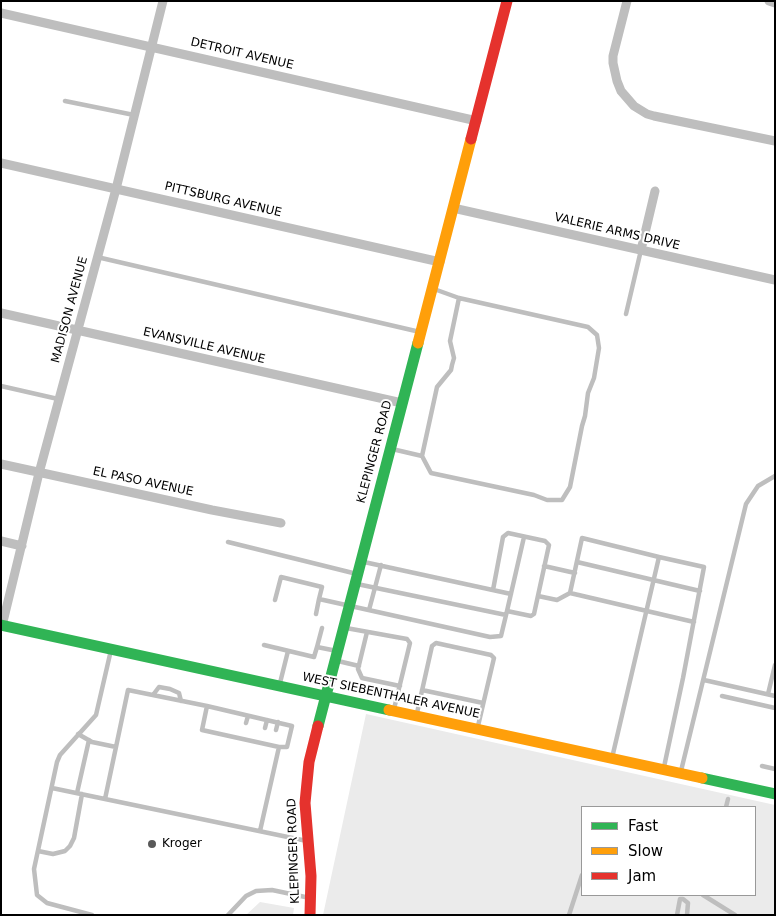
<!DOCTYPE html>
<html>
<head>
<meta charset="utf-8">
<style>
	body { margin:0 }
	#map { position:relative; width:776px; height:916px; overflow:hidden; background:#fff; font-family:"DejaVu Sans",sans-serif }
	canvas { display:block }
	.frame { position:absolute; inset:0; border:2px solid #000; pointer-events:none }
	.legend { position:absolute; left:581px; top:806px; width:175px; height:90px; box-sizing:border-box; background:#fff; border:1px solid #999; margin:0; padding:6px 9px; list-style:none; font-size:15px; color:#000 }
	.legend li { display:flex; align-items:center; gap:10px; height:25px }
	.legend b { width:25px; border:1px solid #999 }
</style>
</head>
<body>
<div id="map">
<canvas width="776" height="916"></canvas>
<div class="frame"></div>
<ul class="legend">
<li><b style="height:6px;background:#30b455"></b>Fast</li>
<li><b style="height:6px;background:#ff9f0a"></b>Slow</li>
<li><b style="height:6px;background:#e5322d"></b>Jam</li>
</ul>
</div>
<script>
const g = document.querySelector('canvas').getContext('2d');
g.lineJoin = 'round';
function fillPath(path, color) { g.fillStyle = color; g.fill(path, 'evenodd'); }
const toPath = rows => new Path2D(rows.map(r => 'M' + r).join(''));
function trace(path, color, width, dash) { g.strokeStyle = color; g.lineWidth = width; g.lineCap = dash ? 'butt' : 'round'; g.setLineDash(dash || []); g.stroke(path); }
function write(font, color, halo, rows, align = 'center') {
  g.font = font + ' "DejaVu Sans",sans-serif'; g.lineWidth = 4; g.setLineDash([]); g.textBaseline = 'middle'; g.strokeStyle = halo; g.fillStyle = color; for (const [text, x, y, turn = 0] of rows) {
    g.save(); g.translate(x, y); g.rotate((+turn || 0) * Math.PI / 180); g.textAlign = isNaN(turn) ? turn : align; if (halo) g.strokeText(text, 0, 0); g.fillText(text, 0, 0); g.restore();
  }
}
fillPath(toPath([
	[366,714,775,805,775,915,323,915],
	[582,807,755,807,755,895,582,895],
	[260,902,294,908,293,915,246,915]
]), '#ebebeb');
trace(toPath([
	[65,101,134,115],
	[97,257,420,332],
	[626,314,641,250],
	[1,386,58,399],
	[392,449,422,456,437,387,451,370,452,365,454,358,450,341,459,298],
	[422,456,431,473,534,495,547,500,562,500,570,487,582,426,585,416,588,393,594,378,599,348,597,335,588,327,459,298,434,289],
	[228,542,357,574],
	[364,562,511,594],
	[577,562,700,591],
	[544,566,575,573],
	[357,584,506,615],
	[570,593,582,538,659,557],
	[538,596,557,600,570,593,694,622],
	[275,600,281,577,322,587,319,599,490,637,501,636,507,611,531,616,534,614,549,545,545,541,508,533,503,537,493,590],
	[369,610,381,565],
	[507,611,524,537],
	[316,614,319,599],
	[322,628,317,647,337,651],
	[346,628,407,639,410,643,394,709],
	[367,632,358,669,362,678,400,686],
	[264,645,314,657,317,647],
	[338,661,359,666],
	[704,680,775,696],
	[280,683,288,651],
	[422,690,483,703],
	[768,694,775,665],
	[153,695,159,687,170,689,179,693,181,701],
	[722,696,775,708],
	[207,706,292,726,287,747,279,747],
	[417,713,432,646,436,643,491,655,494,658,478,726],
	[246,723,248,716],
	[265,728,267,720],
	[276,730,278,722],
	[78,734,92,742,116,747,105,799],
	[116,747,128,690,207,706,202,730,279,747,260,831],
	[612,758,659,557,704,567,683,678,664,767],
	[762,766,775,769],
	[681,771,746,504,758,486,775,476],
	[52,788,307,841],
	[77,793,89,740],
	[726,807,728,799],
	[38,851,53,854,65,851,70,846,74,838,82,794],
	[703,895,735,915],
	[92,915,47,903,37,895,34,869,57,762,60,755,96,715,111,650],
	[228,915,246,896,256,891,272,890,310,898],
	[569,915,582,875],
	[677,915,680,899,683,899,688,903,687,915]
]), '#bebebe', 4.5);
trace(toPath([
	[627,1,613,56,613,63,617,81,621,91,634,106,647,114,654,116,775,141],
	[769,1,775,3],
	[1,13,477,121],
	[1,163,440,262],
	[453,208,775,280],
	[641,250,655,191],
	[1,313,402,403],
	[1,464,212,510,281,523],
	[1,541,22,546],
	[2,626,39,473,116,189,163,1]
]), '#bebebe', 9);
trace(toPath([
	[1,625,389,710],
	[318,726,418,343],
	[702,778,775,794]
]), '#30b455', 11);
trace(toPath([
	[418,343,471,139],
	[389,710,702,778]
]), '#ff9f0a', 11);
trace(toPath([
	[471,139,507,1],
	[310,915,311,876,305,803,309,762,318,726]
]), '#e5322d', 11);
for (const [x, y, r, color] of [
	[152,844,5,"#595959"]
]) { const dot = new Path2D(); dot.arc(x, y, r, 0, 2 * Math.PI); g.fillStyle = color; g.fill(dot); trace(dot, '#fff', 2); }
write('12px', '#000', '#fff', [
	["DETROIT AVENUE",242,54,13],
	["PITTSBURG AVENUE",223,200,13],
	["VALERIE ARMS DRIVE",617,232,13],
	["MADISON AVENUE",70,310,-75],
	["EVANSVILLE AVENUE",204,346,13],
	["KLEPINGER ROAD",375,452,-75],
	["EL PASO AVENUE",143,482,12],
	["WEST SIEBENTHALER AVENUE",391,696,12],
	["KLEPINGER ROAD",294,851,-92]
]);
write('12px', '#000', '#fff', [
	["Kroger",162,844]
], 'left');
</script>
</body>
</html>
